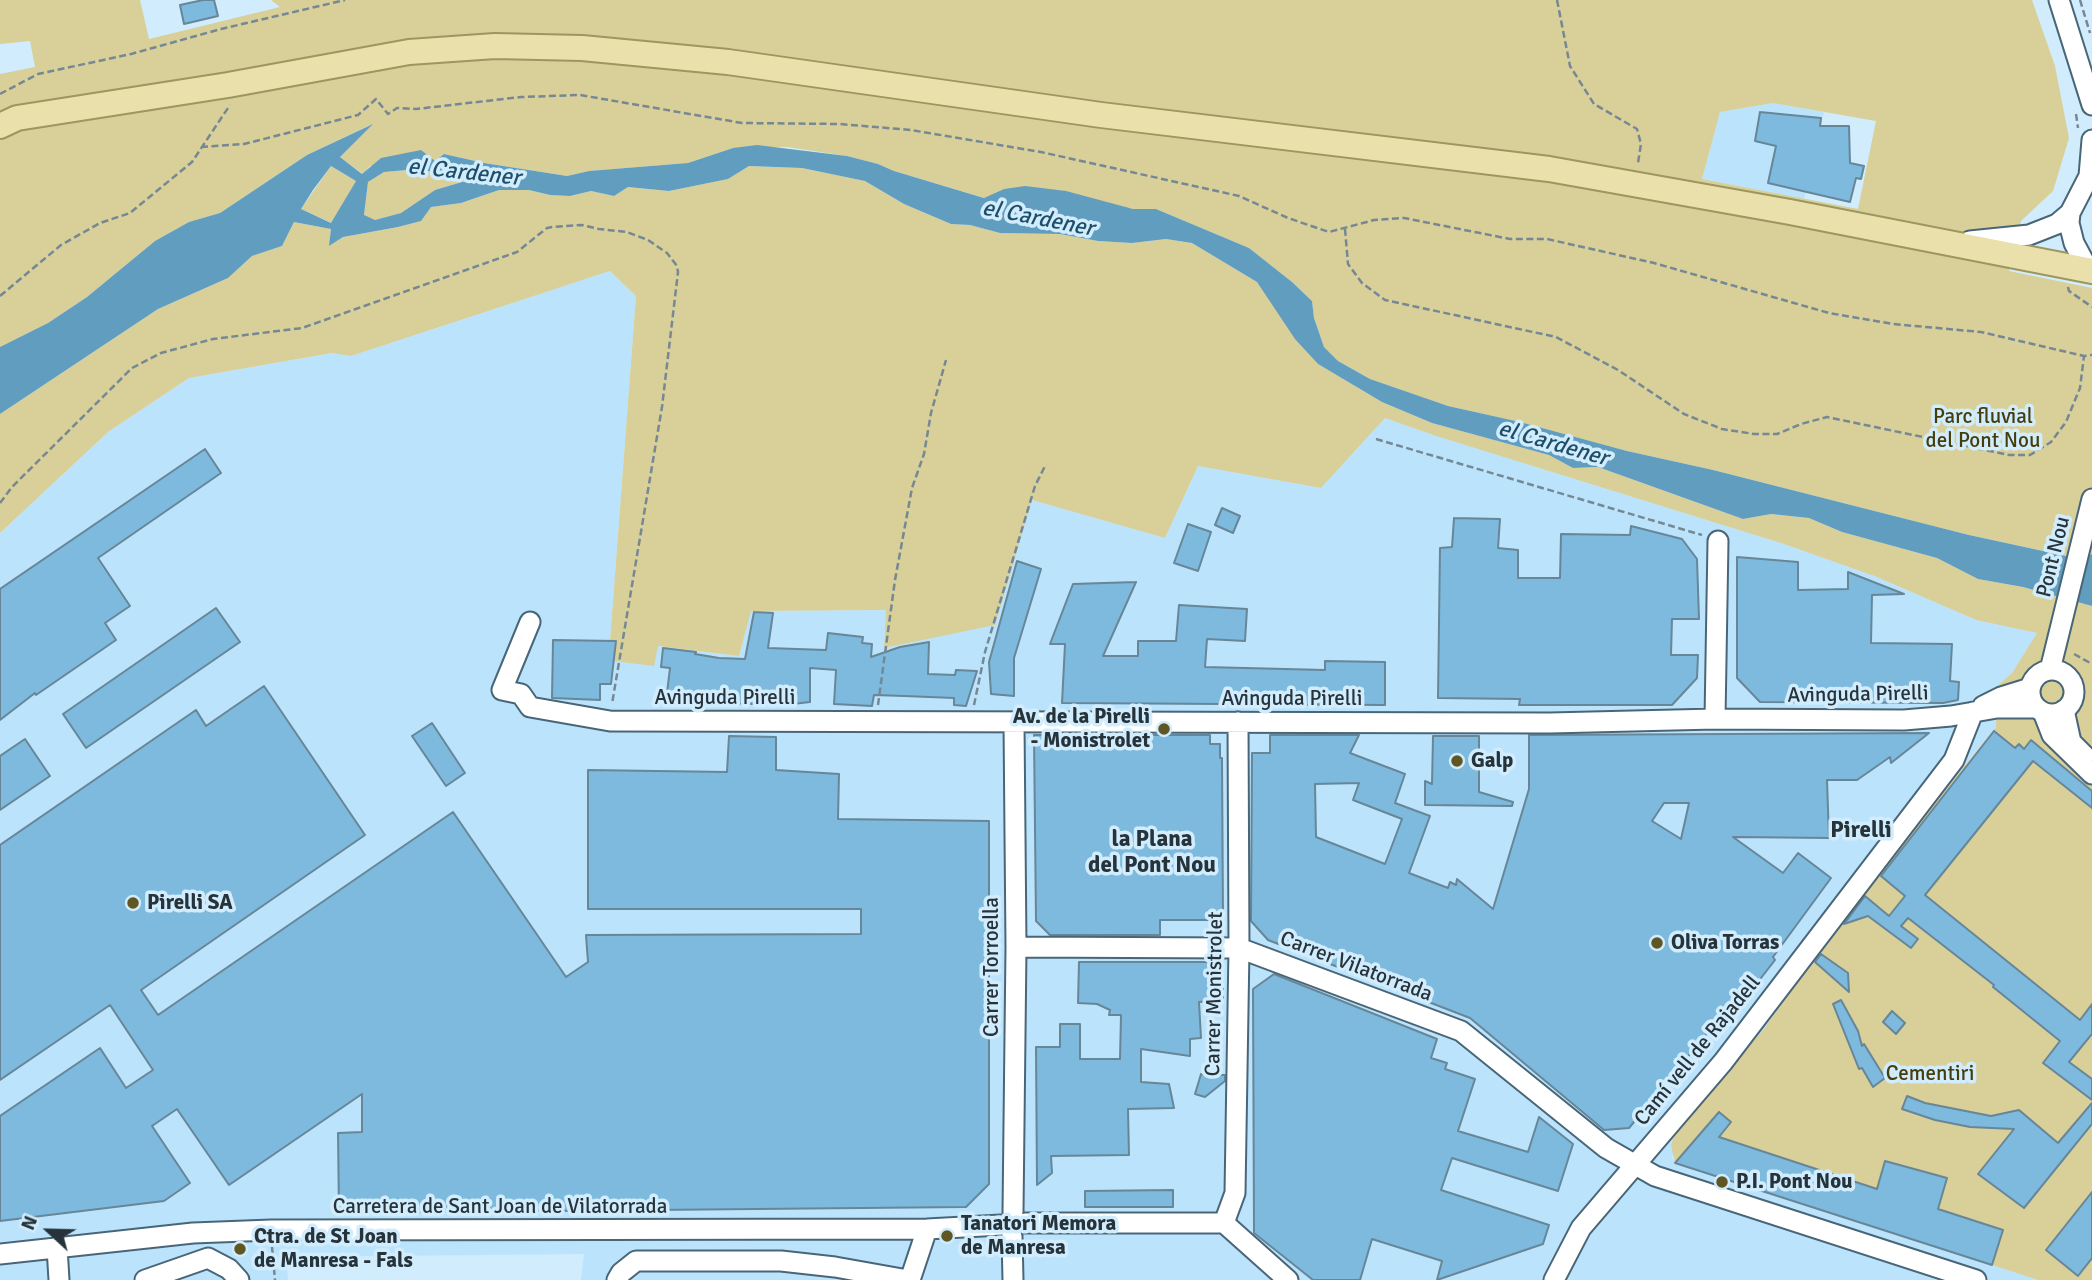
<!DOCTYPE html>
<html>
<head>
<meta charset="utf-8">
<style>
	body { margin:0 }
	#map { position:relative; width:2092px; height:1280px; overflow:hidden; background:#d1ecfc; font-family:Signika,sans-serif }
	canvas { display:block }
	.north { position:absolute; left:14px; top:1196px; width:70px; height:70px; -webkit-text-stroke:5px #d1ecfc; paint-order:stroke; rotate:292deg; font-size:19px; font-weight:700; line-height:28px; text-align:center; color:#26333b }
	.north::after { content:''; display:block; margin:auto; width:24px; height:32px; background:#26333b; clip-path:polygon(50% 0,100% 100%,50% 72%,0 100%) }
</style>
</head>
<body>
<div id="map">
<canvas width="2092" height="1280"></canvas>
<div class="north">N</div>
</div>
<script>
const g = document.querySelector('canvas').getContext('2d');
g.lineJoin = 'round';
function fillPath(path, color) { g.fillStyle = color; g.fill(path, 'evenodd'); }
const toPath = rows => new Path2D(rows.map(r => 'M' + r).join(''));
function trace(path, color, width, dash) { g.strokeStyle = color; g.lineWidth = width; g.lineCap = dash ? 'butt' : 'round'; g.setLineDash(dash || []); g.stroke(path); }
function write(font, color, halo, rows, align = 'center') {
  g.font = font + ' Signika,sans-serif'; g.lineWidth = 7; g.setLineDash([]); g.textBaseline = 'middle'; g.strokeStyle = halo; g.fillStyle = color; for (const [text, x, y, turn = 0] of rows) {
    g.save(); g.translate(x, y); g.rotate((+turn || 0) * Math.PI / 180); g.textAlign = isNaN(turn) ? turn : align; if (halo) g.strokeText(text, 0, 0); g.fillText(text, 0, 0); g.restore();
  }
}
fillPath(toPath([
	[1773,103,1824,112,1804,199,1702,179,1720,112],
	[610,271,636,296,610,641,616,641,614,661,658,646,739,656,750,611,886,610,884,647,1032,500,1165,538,1198,466,1321,488,1385,418,1436,436,1784,544,1877,577,1976,620,2037,633,2012,673,1997,686,1996,727,1856,901,1672,1157,1675,1163,2038,1280,581,1280,584,1254,286,1257,288,1280,0,1280,0,533,108,432,189,378,333,353,351,356]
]), '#bbe4fc');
fillPath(toPath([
	[0,0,140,0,149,39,280,7,271,0,2032,0,2055,66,2069,138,2053,191,2021,221,2009,271,2092,288,2092,554,2081,559,1969,535,1713,470,1627,451,1520,422,1448,406,1370,379,1338,361,1324,347,1314,318,1312,301,1292,282,1249,248,1156,209,1133,209,1004,189,985,198,894,171,878,164,847,156,787,147,733,148,688,163,589,171,567,176,484,163,444,154,435,161,370,166,363,174,340,157,370,125,307,155,220,213,189,222,155,241,87,297,48,323,0,347,0,74,35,67,30,41,0,44],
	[1773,103,1876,121,1858,209,1702,179,1720,112],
	[331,166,356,181,332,223,301,209],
	[749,166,802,168,865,181,904,204,951,224,970,225,1000,233,1060,234,1098,241,1132,243,1166,239,1192,243,1257,282,1318,364,1382,402,1432,423,1549,455,1573,468,1598,467,1743,519,1771,514,1809,518,1842,532,1937,558,1978,579,2023,587,2092,606,2092,1280,2038,1280,2001,1268,1675,1163,1671,1145,1675,1133,1763,1030,1856,901,1996,727,1997,686,2012,673,2037,633,1976,620,1877,577,1784,544,1436,436,1385,418,1321,488,1198,466,1165,538,1032,500,995,625,884,648,886,610,751,611,739,656,658,646,654,666,614,661,616,642,610,641,636,296,610,271,351,356,332,353,189,378,108,432,0,533,0,414,158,309,228,278,252,256,282,246,294,222,331,229,330,245,343,237,398,227,420,221,431,207,461,203,499,190,529,190,550,195,570,196,591,191,614,196,628,187,669,191,728,179],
	[407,170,459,173,483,181,462,182,435,190,401,213,375,220,364,216,368,182,384,172]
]), '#d9cf98');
fillPath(toPath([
	[373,124,340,157,362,174,381,158,421,150,435,161,444,154,484,163,567,176,589,171,688,163,733,148,757,145,847,156,878,164,894,171,984,198,1004,189,1025,186,1066,191,1133,209,1156,209,1249,248,1292,282,1312,301,1314,318,1324,347,1338,361,1370,379,1448,406,1520,422,1627,451,1713,470,1969,535,2080,559,2092,554,2092,606,2023,587,1978,579,1937,558,1842,532,1809,518,1771,514,1743,519,1598,467,1573,468,1549,455,1432,423,1382,402,1318,364,1295,339,1257,282,1192,243,1166,239,1132,243,1098,241,1060,234,1000,233,970,225,951,224,904,204,865,181,802,168,749,166,728,179,669,191,628,187,614,196,591,191,570,196,550,195,529,190,499,190,461,203,431,207,421,221,398,227,343,237,329,246,331,229,294,222,282,246,252,256,228,278,158,309,0,414,0,347,48,323,87,297,155,241,189,222,220,213,307,155],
	[331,166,356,181,331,223,301,209,313,190],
	[407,170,459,173,481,181,462,182,435,190,401,213,375,220,364,215,368,182,384,172]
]), '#619dbf');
const building = toPath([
	[203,0,214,0,218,16,184,24,180,5,203,0],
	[1760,112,1821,118,1820,126,1849,126,1850,163,1864,166,1861,179,1856,178,1850,202,1768,183,1776,146,1755,141,1760,112],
	[205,449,221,473,98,558,130,606,105,623,116,640,36,695,35,693,0,720,0,589,205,449],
	[1222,508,1240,516,1233,533,1215,525,1222,508],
	[1454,518,1500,519,1498,548,1518,550,1518,578,1560,578,1561,534,1630,535,1631,526,1682,539,1697,559,1699,619,1672,619,1671,655,1698,655,1697,678,1672,705,1519,705,1520,699,1438,698,1440,548,1452,547,1454,518],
	[1188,524,1211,532,1198,571,1174,563,1188,524],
	[1737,557,1798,562,1798,590,1848,589,1848,572,1904,594,1872,595,1871,643,1952,644,1950,681,1959,682,1958,700,1943,703,1760,702,1737,678,1737,557],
	[1017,561,1041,569,1014,658,1014,696,991,694,989,662,1017,561],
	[1136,582,1103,656,1138,656,1138,641,1176,641,1179,605,1247,609,1245,641,1207,639,1205,667,1325,670,1325,661,1385,662,1385,705,1062,703,1065,644,1050,644,1073,584,1136,582],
	[216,608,240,642,86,748,63,714,216,608],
	[754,612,773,613,768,648,826,650,828,633,863,637,862,643,872,644,871,657,900,647,929,642,928,674,955,675,956,670,977,671,966,706,954,705,954,698,904,696,874,695,872,706,834,704,836,670,810,668,810,702,784,705,666,701,670,668,661,667,663,648,696,652,695,654,719,658,745,659,754,612],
	[553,640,616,641,611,684,600,684,600,700,552,698,553,640],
	[264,686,365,835,141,990,158,1015,453,812,566,977,588,962,586,935,861,934,861,909,588,909,588,770,727,772,729,736,776,737,776,770,839,774,838,819,989,821,989,1184,966,1207,339,1213,338,1133,362,1132,362,1094,229,1185,177,1109,152,1126,190,1183,164,1201,0,1221,0,1116,100,1048,126,1088,153,1070,110,1005,0,1080,0,845,196,710,206,726,264,686],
	[432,723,465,773,446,786,412,736,432,723],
	[1994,731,2015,748,2019,744,2024,749,2031,740,2092,791,2092,808,2033,761,1925,895,2080,1020,2092,1004,2092,1034,2069,1062,2092,1079,2092,1100,2043,1063,2060,1041,1993,987,1994,985,1908,918,1901,926,1918,939,1911,948,1868,916,1844,924,1865,896,1889,916,1905,896,1881,876,1994,731],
	[1929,733,1891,763,1890,757,1857,780,1827,780,1829,838,1733,837,1783,873,1798,853,1831,878,1773,957,1775,960,1754,987,1749,983,1629,1128,1604,1130,1470,1018,1268,940,1251,921,1252,753,1270,753,1270,735,1359,735,1350,753,1405,774,1395,803,1430,816,1409,873,1448,888,1450,882,1456,885,1457,879,1493,909,1529,789,1529,735,1929,733],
	[1359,783,1353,800,1402,819,1385,864,1316,837,1315,784,1359,783],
	[1664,803,1689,803,1681,839,1652,821,1664,803],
	[1034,735,1210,735,1210,744,1220,744,1220,758,1222,758,1223,920,1160,920,1160,935,1050,935,1036,921,1034,735],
	[1433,736,1479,736,1479,792,1513,802,1512,806,1425,805,1425,781,1432,784,1433,736],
	[25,739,50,776,0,810,0,756,25,739],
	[1821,954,1848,973,1849,992,1815,962,1821,954],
	[1079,962,1208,962,1223,973,1223,1000,1199,1002,1201,1038,1190,1039,1190,1056,1141,1049,1141,1082,1169,1084,1174,1108,1128,1109,1129,1155,1051,1156,1052,1173,1037,1185,1036,1047,1060,1047,1060,1024,1080,1024,1080,1059,1120,1059,1121,1015,1109,1015,1110,1010,1097,1004,1078,1003,1079,962],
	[1274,974,1437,1039,1431,1058,1447,1063,1445,1069,1475,1079,1458,1131,1528,1152,1539,1117,1573,1144,1558,1191,1452,1158,1441,1190,1549,1225,1543,1244,1437,1280,1442,1261,1372,1239,1360,1280,1313,1280,1254,1233,1253,989,1274,974],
	[1841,1000,1858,1031,1862,1046,1864,1044,1885,1078,1873,1087,1862,1068,1859,1069,1833,1004,1841,1000],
	[1892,1011,1905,1023,1896,1034,1883,1022,1892,1011],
	[1201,1074,1225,1075,1225,1081,1205,1097,1195,1094,1201,1074],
	[1907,1096,1925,1103,1991,1116,2019,1110,2058,1143,2092,1103,2092,1124,2024,1208,1978,1174,2014,1129,1970,1127,1935,1120,1902,1109,1907,1096],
	[1719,1112,1731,1122,1719,1137,1877,1189,1885,1161,1947,1178,1938,1209,2003,1230,1992,1265,1675,1163,1719,1112],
	[1173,1190,1173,1207,1085,1207,1085,1191,1173,1190],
	[2092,1192,2092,1258,2078,1276,2046,1250,2092,1192]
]);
fillPath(building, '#7dbadd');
trace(building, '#678698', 2);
const minor = toPath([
	[2059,0,2092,105],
	[2070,213,2069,223,2074,243,2089,271,2092,268],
	[1970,241,2029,235,2057,224,2070,213,2089,176,2092,140],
	[530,622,502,690,521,694,530,707,610,721,1550,723,1715,719,1904,720,1951,716,1997,708,2037,708],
	'2030 692a22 22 0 1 1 44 0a22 22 0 1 1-44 0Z',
	[2050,670,2092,499],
	[1983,706,2001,697,2030,688],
	[2064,710,2071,742,2084,755],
	[2043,712,2052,735,2092,774],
	[1715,719,1718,541],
	[1016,947,1239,948,1461,1031,1606,1148,1655,1176,1976,1280],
	[1013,1212,1016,947,1014,722],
	[1025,1223,1224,1223,1288,1280],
	[1224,1223,1235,1193,1239,948,1238,722],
	[1012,1236,1013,1280],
	[57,1247,59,1280],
	[0,1254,193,1233,271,1230,927,1229,1001,1225],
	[145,1280,208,1258,229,1269,239,1280],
	[617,1280,621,1273,636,1261,781,1261,835,1267,908,1280],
	[910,1280,927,1229],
	[1554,1280,1581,1228,1723,1062,1954,760,1973,712]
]);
const major = toPath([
	[0,126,17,118,228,85,409,52,495,46,582,48,728,62,1101,115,1549,169,1790,212,2092,271]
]);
trace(minor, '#496678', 23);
trace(major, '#9c965f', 28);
trace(toPath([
	[1557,0,1570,66,1594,104,1637,129,1641,144,1638,163],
	[2080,0,2090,33],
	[0,94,38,74,131,54,221,29,345,0],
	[2076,114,2078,128],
	[201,147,244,144,358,115,376,99,388,114,397,108,416,109,521,97,580,95,742,123,840,124,911,130,1041,152,1239,196,1288,218,1329,232,1374,220,1404,218,1510,239,1547,239,1654,263,1829,313,1893,324,1981,332,2084,356,2092,355],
	[1345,229,1348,264,1362,283,1385,300,1556,337,1618,370,1684,414,1722,429,1754,434,1777,434,1801,424,1827,417,2009,455,2030,455,2051,442,2066,422,2080,388,2084,356],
	[2068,287,2069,291,2092,307],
	[0,296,61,245,100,223,130,213,192,162,230,105],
	[1376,439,1702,535],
	[0,503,12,487,132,368,161,353,213,339,302,328,517,252,547,228,552,227,582,225,599,229,627,232,648,240,667,253,677,266,678,272,662,407,612,704],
	[2074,654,2092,664],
	[878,705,895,580,912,488,924,454,931,413,946,360],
	[974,705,985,652,1035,486,1046,464],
	[272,1247,275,1280]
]), '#758894', 2.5, [7, 3.5]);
trace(minor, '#fff', 19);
trace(major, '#eae0ab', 24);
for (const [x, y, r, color] of [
	[1164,729,7,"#605623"],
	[1457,761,7,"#605623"],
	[133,903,7,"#605623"],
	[1657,943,7,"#605623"],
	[1722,1182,7,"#605623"],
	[947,1236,7,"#605623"],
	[240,1249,7,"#605623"]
]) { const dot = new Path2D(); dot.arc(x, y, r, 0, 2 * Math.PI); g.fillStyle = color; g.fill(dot); trace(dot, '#d1ecfc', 2.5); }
write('21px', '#463d0c', '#d1ecfc', [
	["Parc fluvial",1983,417],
	["del Pont Nou",1983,441],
	["Cementiri",1930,1074]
]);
write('21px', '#26333b', '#d1ecfc', [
	["Pont Nou",2054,557,-76],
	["Avinguda Pirelli",1858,695,-1],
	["Avinguda Pirelli",725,698],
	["Avinguda Pirelli",1292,699],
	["Carrer Torroella",992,967,-90],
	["Carrer Vilatorrada",1356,967,21],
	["Carrer Monistrolet",1215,994,-89],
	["Camí vell de Rajadell",1698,1051,-51],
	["Carretera de Sant Joan de Vilatorrada",500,1207]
]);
write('bold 21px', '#26333b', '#d1ecfc', [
	["Av. de la Pirelli",1150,717,"right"],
	["- Monistrolet",1150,741,"right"],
	["Galp",1471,761],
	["Pirelli SA",147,903],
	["Oliva Torras",1671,943],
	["P.I. Pont Nou",1736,1182],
	["Tanatori Memora",961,1224],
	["de Manresa",961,1248],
	["Ctra. de St Joan",254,1237],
	["de Manresa - Fals",254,1261]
], 'left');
write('italic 23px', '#1f4f68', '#d1ecfc', [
	["el Cardener",464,173,6],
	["el Cardener",1038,219,11],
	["el Cardener",1553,444,16]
]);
write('bold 23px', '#26333b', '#d1ecfc', [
	["Pirelli",1861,831],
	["la Plana",1152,840],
	["del Pont Nou",1152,866]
]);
</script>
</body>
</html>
